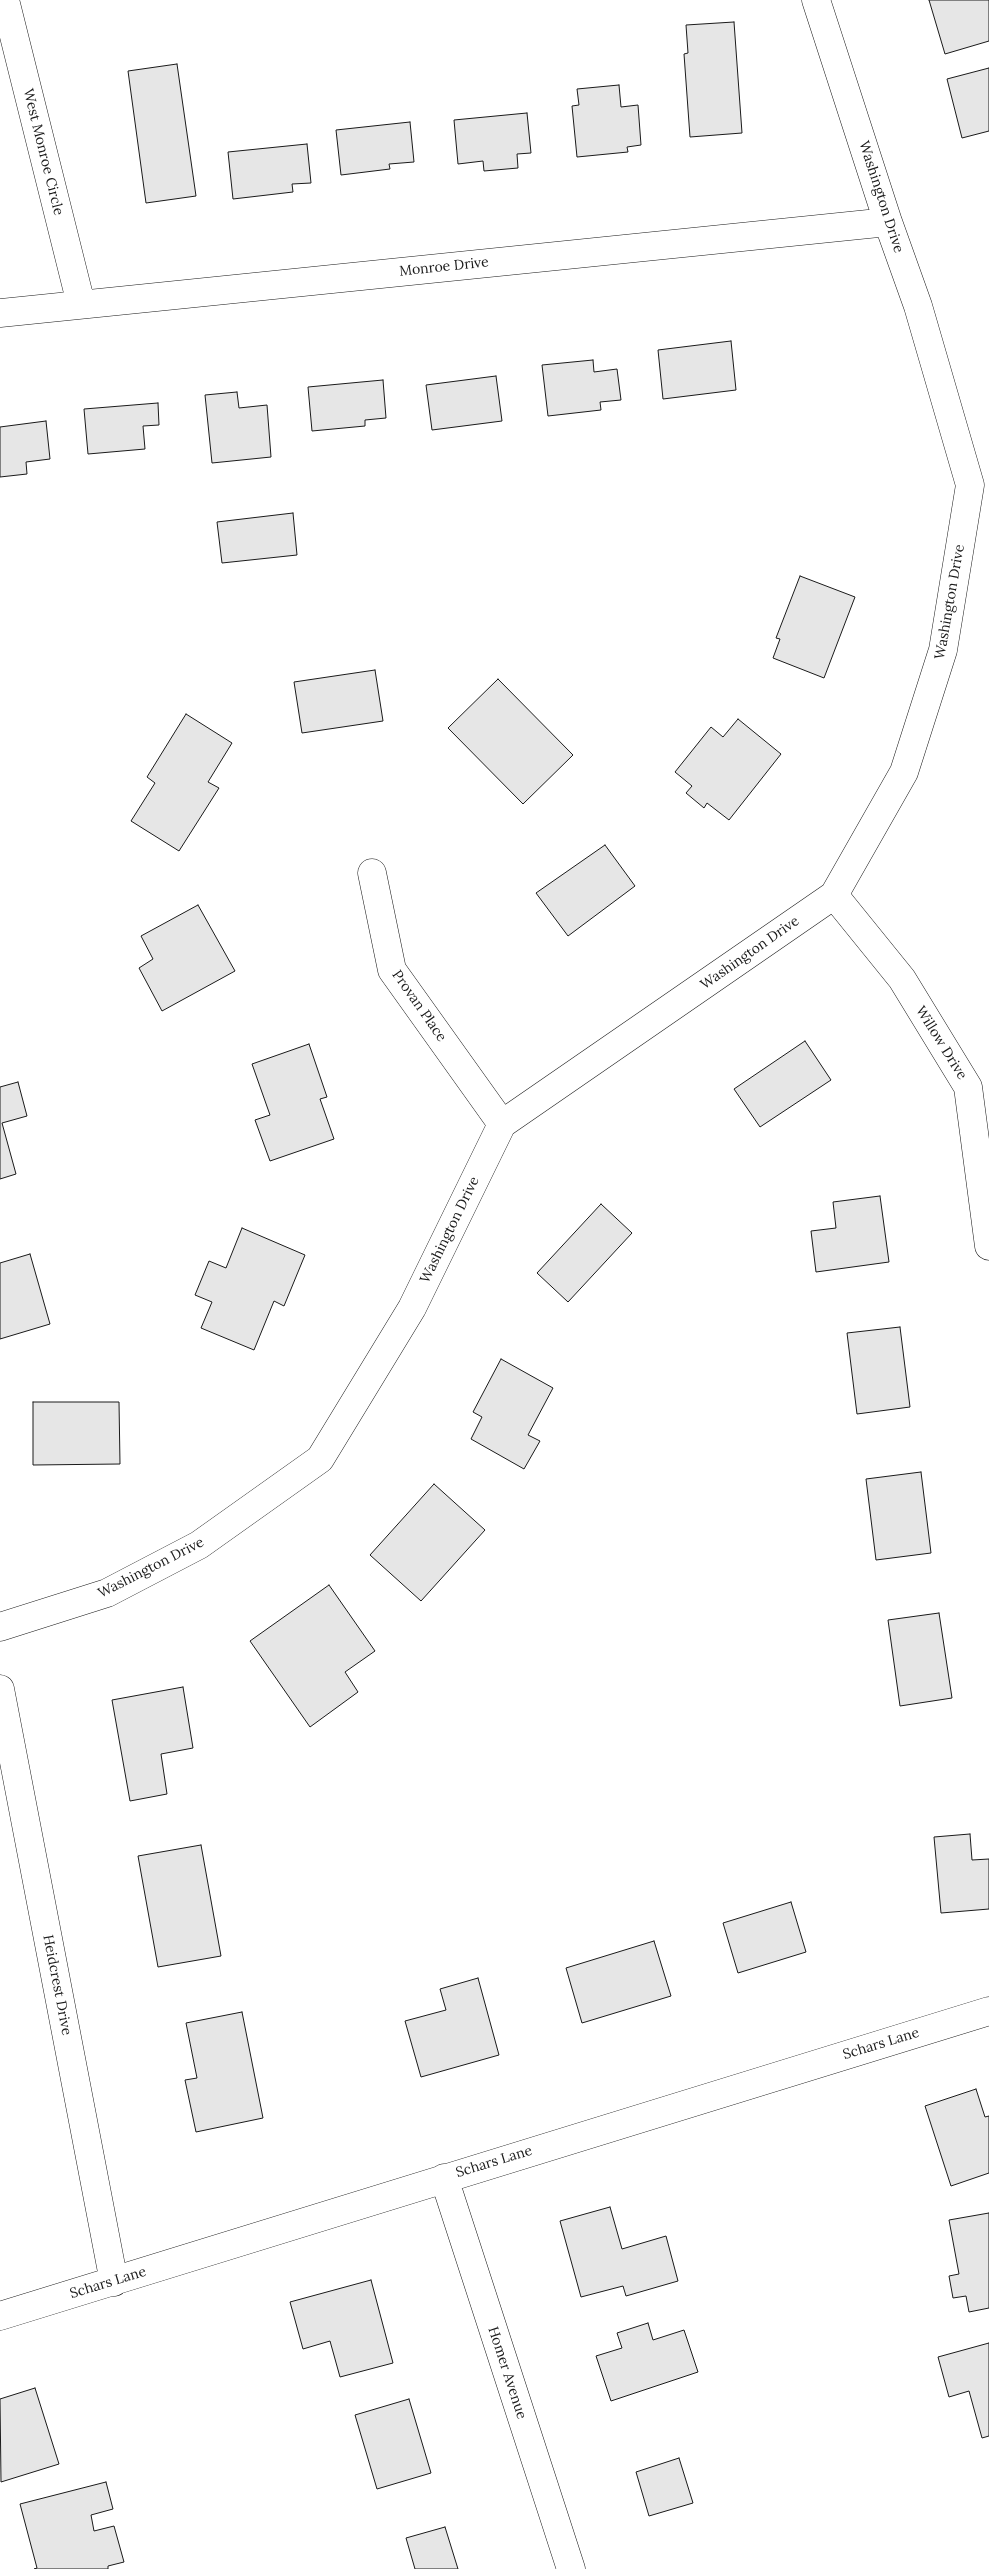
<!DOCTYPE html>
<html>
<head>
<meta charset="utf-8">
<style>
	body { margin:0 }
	canvas { display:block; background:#fff }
</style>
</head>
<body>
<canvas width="989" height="2569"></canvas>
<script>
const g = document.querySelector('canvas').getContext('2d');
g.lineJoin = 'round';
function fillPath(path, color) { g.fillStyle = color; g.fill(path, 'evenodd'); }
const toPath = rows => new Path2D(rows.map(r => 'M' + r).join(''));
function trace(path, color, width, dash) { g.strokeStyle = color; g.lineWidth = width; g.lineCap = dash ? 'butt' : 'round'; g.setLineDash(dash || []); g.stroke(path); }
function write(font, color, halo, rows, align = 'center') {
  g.font = font + ' Lora,serif'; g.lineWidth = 4; g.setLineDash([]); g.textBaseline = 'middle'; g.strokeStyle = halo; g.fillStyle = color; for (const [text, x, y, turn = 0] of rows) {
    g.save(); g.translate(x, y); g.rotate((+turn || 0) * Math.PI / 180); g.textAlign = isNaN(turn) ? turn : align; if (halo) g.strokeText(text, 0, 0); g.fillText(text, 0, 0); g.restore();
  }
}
const building = toPath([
	[929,0,989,0,989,41,945,54,929,0],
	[734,22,742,133,690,137,684,54,688,53,686,25,734,22],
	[177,64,196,196,146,203,128,71,177,64],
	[989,68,989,131,962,138,947,79,989,68],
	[619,85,621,107,638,105,641,145,627,147,628,152,577,157,572,106,579,105,577,89,619,85],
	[527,113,531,153,517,154,518,168,484,171,483,161,458,164,454,120,527,113],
	[410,122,414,162,389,164,390,169,341,175,336,130,410,122],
	[307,144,311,183,292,184,293,192,233,199,228,152,307,144],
	[731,341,736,390,663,399,658,350,731,341],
	[593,360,594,372,617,369,621,400,600,402,601,410,548,416,542,365,593,360],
	[496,376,502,421,432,430,426,385,496,376],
	[383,380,386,418,365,420,365,426,312,431,308,387,383,380],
	[237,392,239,408,267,405,271,457,212,463,205,395,237,392],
	[158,403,159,425,143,426,145,449,88,454,84,409,158,403],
	[46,421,50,459,26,462,27,474,0,477,0,427,46,421],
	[293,513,297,555,222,563,217,522,293,513],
	[800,576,855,597,824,678,773,658,780,639,776,638,800,576],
	[375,670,383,721,302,733,294,682,375,670],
	[498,679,573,755,523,804,448,728,498,679],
	[186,714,232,743,208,782,219,788,179,851,131,821,155,783,147,777,186,714],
	[738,719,781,754,729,820,707,803,704,808,686,793,692,786,675,772,711,727,723,737,738,719],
	[605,845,635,886,568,936,536,893,605,845],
	[198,905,235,971,162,1011,139,968,153,959,141,936,198,905],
	[805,1041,831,1080,760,1127,734,1089,805,1041],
	[309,1044,327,1097,320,1099,334,1139,270,1161,255,1120,270,1115,252,1064,309,1044],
	[18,1082,27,1116,2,1123,16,1174,0,1179,0,1087,18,1082],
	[880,1196,889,1262,816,1272,811,1231,836,1228,833,1202,880,1196],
	[601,1204,632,1233,568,1302,537,1273,601,1204],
	[242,1228,305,1255,284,1306,274,1301,254,1350,201,1328,212,1302,195,1295,209,1261,226,1268,242,1228],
	[30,1254,50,1324,0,1339,0,1263,30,1254],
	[900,1327,910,1407,857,1414,847,1333,900,1327],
	[501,1359,553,1388,528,1435,540,1441,524,1469,471,1439,482,1417,473,1412,501,1359],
	[33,1402,119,1402,120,1464,33,1465,33,1402],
	[921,1472,931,1553,876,1560,866,1479,921,1472],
	[434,1484,485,1530,421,1601,370,1555,434,1484],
	[329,1585,375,1651,345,1672,358,1692,310,1727,250,1641,329,1585],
	[939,1613,952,1698,900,1706,888,1620,939,1613],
	[183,1687,193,1748,161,1754,167,1794,130,1801,112,1700,183,1687],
	[970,1834,972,1860,989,1859,989,1909,941,1913,934,1837,970,1834],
	[201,1845,221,1956,158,1967,138,1856,201,1845],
	[791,1902,806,1952,738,1973,723,1923,791,1902],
	[654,1941,671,1996,582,2023,566,1968,654,1941],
	[478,1978,499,2055,421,2077,405,2021,446,2010,440,1989,478,1978],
	[242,2012,263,2118,196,2132,185,2080,197,2078,186,2023,242,2012],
	[976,2089,985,2117,989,2116,989,2173,951,2186,925,2106,976,2089],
	[610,2207,622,2249,666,2236,678,2281,626,2296,623,2286,581,2297,560,2221,610,2207],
	[989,2213,989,2308,969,2312,966,2296,953,2298,949,2276,959,2274,949,2220,989,2213],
	[371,2280,393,2363,340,2377,330,2341,303,2349,290,2302,371,2280],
	[648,2323,653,2340,684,2330,698,2372,611,2401,596,2356,622,2348,617,2333,648,2323],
	[989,2343,989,2436,982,2438,969,2391,949,2397,938,2357,989,2343],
	[35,2388,59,2464,1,2482,0,2399,35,2388],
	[409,2399,431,2473,377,2489,355,2415,409,2399],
	[679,2458,693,2503,649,2516,636,2472,679,2458],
	[106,2482,113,2509,91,2515,94,2531,114,2526,124,2562,108,2566,108,2569,34,2569,37,2568,20,2504,106,2482],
	[445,2527,458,2569,415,2569,406,2538,445,2527]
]);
fillPath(building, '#e6e6e6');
trace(building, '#1a1a1a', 1);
const minor = toPath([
	[5,0,81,304],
	[0,313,888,222],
	[372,873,392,970,502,1124],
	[834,895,902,979,968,1087,989,1246],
	[0,1627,107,1593,199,1545,320,1459,412,1308,502,1124,834,895,904,772,943,650,970,485,918,306,888,222,816,0],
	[0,1689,114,2282],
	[444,2178,571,2569],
	[0,2316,989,2011]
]);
trace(minor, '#1a1a1a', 29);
trace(minor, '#fff', 28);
write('14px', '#1a1a1a', '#fff', [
	["West Monroe Circle",43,152,76],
	["Washington Drive",881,197,72],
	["Monroe Drive",444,267,-6],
	["Washington Drive",950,602,-80],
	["Washington Drive",750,953,-35],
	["Provan Place",419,1006,55],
	["Willow Drive",941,1043,58],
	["Washington Drive",450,1230,-64],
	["Washington Drive",151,1568,-27],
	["Heidcrest Drive",57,1985,79],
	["Schars Lane",881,2044,-17],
	["Schars Lane",494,2162,-17],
	["Schars Lane",108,2283,-17],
	["Homer Avenue",507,2373,72]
]);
</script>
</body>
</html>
